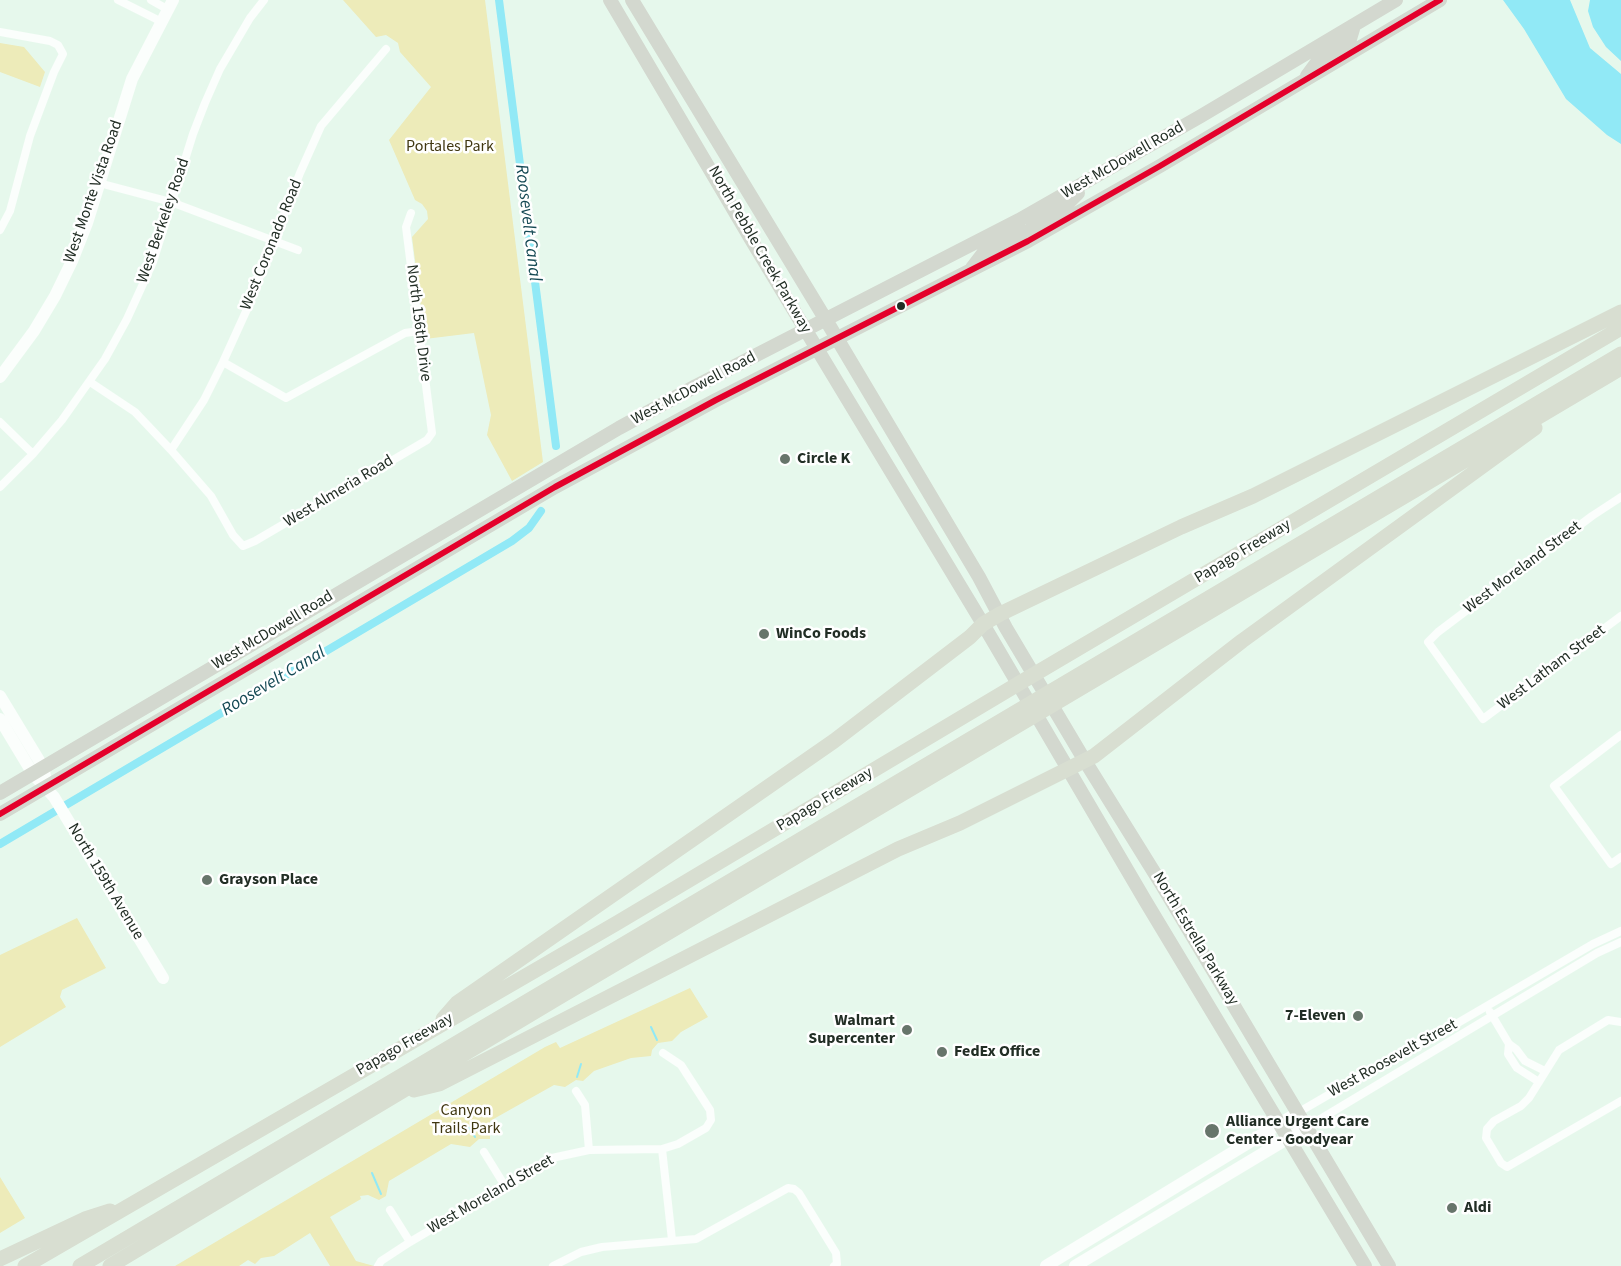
<!DOCTYPE html>
<html>
<head>
<meta charset="utf-8">
<style>
	body { margin:0 }
	canvas { display:block; background:#e6f8ec }
</style>
</head>
<body>
<canvas width="1621" height="1266"></canvas>
<script>
const g = document.querySelector('canvas').getContext('2d');
g.lineJoin = 'round';
function fillPath(path, color) { g.fillStyle = color; g.fill(path, 'evenodd'); }
const toPath = rows => new Path2D(rows.map(r => 'M' + r).join(''));
function trace(path, color, width, dash) { g.strokeStyle = color; g.lineWidth = width; g.lineCap = dash ? 'butt' : 'round'; g.setLineDash(dash || []); g.stroke(path); }
function write(font, color, halo, rows, align = 'center') {
  g.font = font + ' "Source Sans 3",sans-serif'; g.lineWidth = 5; g.setLineDash([]); g.textBaseline = 'middle'; g.strokeStyle = halo; g.fillStyle = color; for (const [text, x, y, turn = 0] of rows) {
    g.save(); g.translate(x, y); g.rotate((+turn || 0) * Math.PI / 180); g.textAlign = isNaN(turn) ? turn : align; if (halo) g.strokeText(text, 0, 0); g.fillText(text, 0, 0); g.restore();
  }
}
fillPath(toPath([
	[343,0,485,0,543,462,512,481,487,435,491,415,474,333,425,339,412,237,428,219,427,211,422,204,415,200,389,140,431,87,400,52,398,43,386,35,376,37],
	[0,43,24,47,45,72,40,87,0,72],
	[77,918,106,968,62,990,60,997,66,1007,0,1047,0,955],
	[690,988,708,1017,681,1032,672,1041,658,1043,652,1050,651,1056,631,1058,594,1071,583,1081,576,1080,565,1087,554,1085,490,1121,490,1139,479,1139,470,1147,451,1144,389,1181,386,1196,379,1200,368,1195,360,1196,361,1199,330,1217,356,1261,374,1266,330,1266,310,1233,274,1256,261,1258,255,1264,248,1260,239,1266,175,1266,545,1047,556,1042,560,1048],
	[0,1177,25,1218,0,1233]
]), '#edebb9');
fillPath(toPath([
	[1503,0,1570,0,1590,48,1621,74,1621,144,1607,135,1566,99,1524,29],
	[1590,0,1621,0,1621,61,1606,47,1593,27,1588,11]
]), '#91e9f6');
trace(toPath([
	[651,1027,657,1040],
	[577,1077,581,1064],
	[467,1125,475,1137],
	[372,1173,381,1194]
]), '#91e9f6', 2);
trace(toPath([
	[499,0,556,446],
	[0,844,512,541,529,528,541,511]
]), '#91e9f6', 8);
trace(toPath([
	[118,0,160,21],
	[151,0,167,9],
	[0,32,50,41,58,45,63,54,54,72,30,136,10,211,0,230],
	[99,183,171,202,298,250],
	[223,362,286,398,405,333,419,331],
	[90,382,135,412,171,450,211,496,233,535,243,546,255,541,427,440,432,433,406,227,411,213],
	[0,422,33,454],
	[171,450,204,400,223,362,248,307,300,173,321,126,386,49],
	[0,487,33,454,62,420,105,359,127,319,153,262,193,134,205,103,220,69,250,18,264,0],
	[1621,497,1592,516,1438,632,1428,642,1483,719,1621,616],
	[1621,735,1554,786,1611,864,1621,857],
	[1490,1012,1509,1044,1516,1049,1525,1061,1545,1071],
	[1621,1022,1608,1020,1559,1050,1529,1098,1521,1106,1494,1121,1487,1129,1486,1138,1501,1163,1507,1167,1621,1101],
	[1509,1044,1508,1054,1517,1068,1539,1082],
	[576,1091,585,1105,589,1150],
	[1299,1112,1390,1059,1432,1038,1593,944,1621,931],
	[1307,1127,1597,953,1621,942],
	[662,1149,672,1240],
	[484,1152,505,1186],
	[390,1210,410,1242],
	[378,1266,381,1261,410,1242,552,1158,589,1150,662,1149,678,1144,706,1128,711,1120,710,1110,681,1065,663,1053],
	[553,1266,581,1252,602,1247,696,1239,788,1188,794,1189,799,1193,836,1253,837,1264,834,1266]
]), '#fbfefc', 8);
trace(toPath([
	[0,377,34,331,55,296,72,261,87,223,132,79,173,0],
	[0,696,43,767,45,776],
	[0,719,33,774,54,797,163,978],
	[1046,1266,1299,1112],
	[1075,1266,1307,1127]
]), '#fbfefc', 12);
trace(toPath([
	[610,0,752,241,983,624,1146,902,1365,1266],
	[632,0,826,320,979,577,1006,628,1085,761,1162,885,1389,1266],
	[1307,76,1321,57,1350,39,1353,29],
	[1028,241,1027,236,1033,226,1062,209,1078,193],
	[972,268,985,251,1014,234,1018,229,1019,220],
	[0,793,619,428,696,386,1019,220,1201,116,1396,0],
	[0,814,555,487,716,400,1028,241,1160,166,1440,0]
]), '#d3d8cf', 14);
trace(toPath([
	[443,1019,457,1003,834,741,970,637,983,624,1000,614,1181,527,1253,496,1621,312],
	[414,1090,439,1084,898,849,960,823,1094,756,1242,641,1535,428],
	[0,1259,85,1219,110,1211],
	[25,1266,617,923,1023,681,1621,328],
	[80,1266,1621,354],
	[110,1266,556,999,1621,368]
]), '#d8ded1', 15);
trace(toPath([
	[0,814,555,487,716,400,1028,241,1160,166,1440,0]
]), '#e4002b', 6);
for (const [x, y, r, color] of [
	[901,306,5,"#222e25"],
	[785,459,6,"#67756b"],
	[764,634,6,"#67756b"],
	[207,880,6,"#67756b"],
	[1358,1016,6,"#67756b"],
	[907,1030,6,"#67756b"],
	[942,1052,6,"#67756b"],
	[1212,1131,8,"#67756b"],
	[1452,1208,6,"#67756b"]
]) { const dot = new Path2D(); dot.arc(x, y, r, 0, 2 * Math.PI); g.fillStyle = color; g.fill(dot); trace(dot, '#fff', 2); }
write('16px', '#403711', '#fff', [
	["Portales Park",450,147],
	["Canyon",466,1111],
	["Trails Park",466,1129]
]);
write('16px', '#222e25', '#fff', [
	["West McDowell Road",1123,161,-30],
	["West Monte Vista Road",94,192,-71],
	["West Berkeley Road",164,221,-71],
	["West Coronado Road",272,245,-68],
	["North Pebble Creek Parkway",759,250,60],
	["North 156th Drive",418,323,83],
	["West McDowell Road",694,389,-28],
	["West Almeria Road",339,492,-31],
	["Papago Freeway",1243,552,-31],
	["West Moreland Street",1523,568,-37],
	["West McDowell Road",273,631,-31],
	["West Latham Street",1552,668,-37],
	["Papago Freeway",825,800,-31],
	["North 159th Avenue",105,882,59],
	["North Estrella Parkway",1195,939,59],
	["Papago Freeway",405,1045,-30],
	["West Roosevelt Street",1393,1059,-29],
	["West Moreland Street",491,1195,-30]
]);
write('bold 16px', '#222e25', '#fff', [
	["Circle K",797,459],
	["WinCo Foods",776,634],
	["Grayson Place",219,880],
	["7-Eleven",1346,1016,"right"],
	["Walmart",895,1021,"right"],
	["Supercenter",895,1039,"right"],
	["FedEx Office",954,1052],
	["Alliance Urgent Care",1226,1122],
	["Center - Goodyear",1226,1140],
	["Aldi",1464,1208]
], 'left');
write('italic 18px', '#154954', '#fff', [
	["Roosevelt Canal",527,223,83],
	["Roosevelt Canal",274,682,-31]
]);
</script>
</body>
</html>
